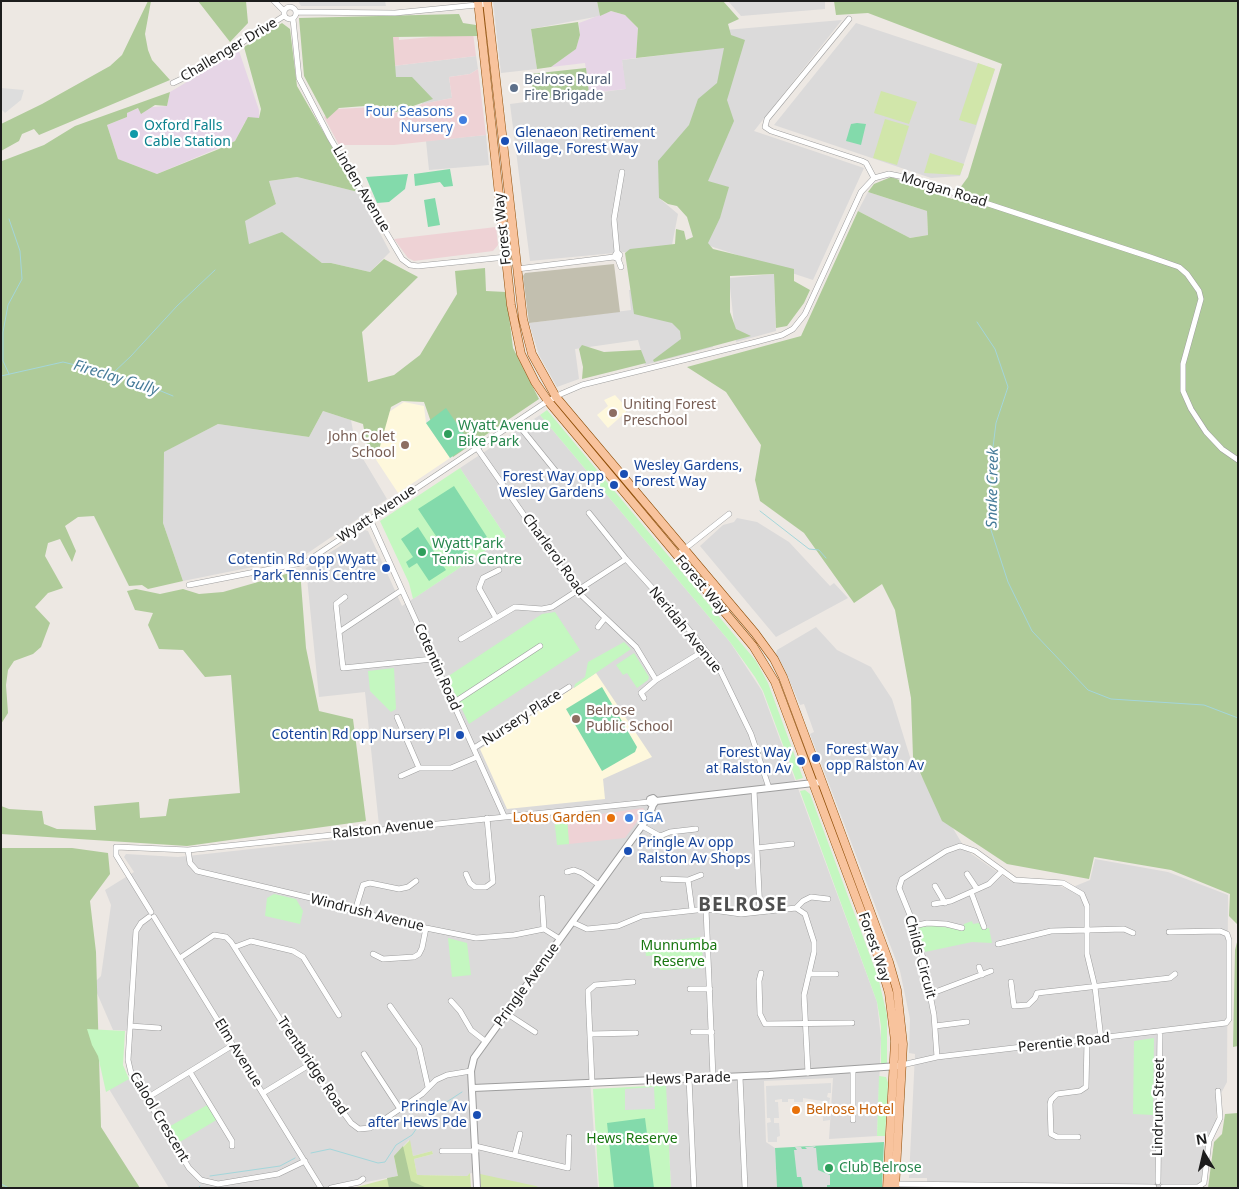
<!DOCTYPE html>
<html>
<head>
<meta charset="utf-8">
<style>
	body { margin:0 }
	#map { position:relative; width:1239px; height:1189px; overflow:hidden; background:#ede8e3; font-family:"Noto Sans",sans-serif }
	canvas { display:block }
	.frame { position:absolute; inset:0; border:2px solid #1d1d1d; pointer-events:none }
	.north { position:absolute; left:1179px; top:1129px; width:50px; height:50px; -webkit-text-stroke:4px #fff; paint-order:stroke; rotate:351deg; font-size:14px; font-weight:700; line-height:20px; text-align:center; color:#1d1d1d }
	.north::after { content:''; display:block; margin:auto; width:18px; height:22px; background:#1d1d1d; clip-path:polygon(50% 0,100% 100%,50% 72%,0 100%) }
</style>
</head>
<body>
<div id="map">
<canvas width="1239" height="1189"></canvas>
<div class="frame"></div>
<div class="north">N</div>
</div>
<script>
const g = document.querySelector('canvas').getContext('2d');
g.lineJoin = 'round';
function fillPath(path, color) { g.fillStyle = color; g.fill(path, 'evenodd'); }
const toPath = rows => new Path2D(rows.map(r => 'M' + r).join(''));
function trace(path, color, width, dash) { g.strokeStyle = color; g.lineWidth = width; g.lineCap = dash ? 'butt' : 'round'; g.setLineDash(dash || []); g.stroke(path); }
function write(font, color, halo, rows, align = 'center') {
  g.font = font + ' "Noto Sans",sans-serif'; g.lineWidth = 4.5; g.setLineDash([]); g.textBaseline = 'middle'; g.strokeStyle = halo; g.fillStyle = color; for (const [text, x, y, turn = 0] of rows) {
    g.save(); g.translate(x, y); g.rotate((+turn || 0) * Math.PI / 180); g.textAlign = isNaN(turn) ? turn : align; if (halo) g.strokeText(text, 0, 0); g.fillText(text, 0, 0); g.restore();
  }
}
fillPath(toPath([
	[298,1,385,1,386,6,301,6],
	[493,1,597,1,600,16,531,29,537,69,501,73],
	[728,1,825,1,825,9,741,16],
	[842,20,754,131,864,168,813,280,701,243,689,127,659,198,678,214,672,245,657,249,530,261,510,104,625,89,622,60,697,51,702,32],
	[856,23,995,69,960,176,931,178,774,125],
	[476,56,478,69,470,74,449,77,452,98,422,104,418,87,393,78,393,66],
	[486,135,489,165,429,170,426,141],
	[297,177,358,192,390,252,370,272,331,263,322,263,282,233,249,245,244,221,276,204,269,181],
	[868,192,927,211,928,235,910,238,858,211],
	[774,274,776,331,736,342,729,278],
	[706,281,713,347,645,365,638,340,575,349,579,379,557,387,539,355,529,323,631,310,629,290],
	[323,411,351,420,356,447,387,499,302,557,183,581,163,523,163,452,218,424,309,437],
	[540,415,730,642,762,691,877,1002,881,1038,877,1136,829,1139,833,1078,764,1081,766,1142,775,1148,777,1188,671,1188,665,1076,590,1080,598,1188,540,1188,471,1173,467,1176,417,1175,414,1159,433,1154,432,1151,413,1156,409,1140,394,1156,398,1176,387,1178,336,1188,169,1188,109,1089,134,1074,129,1059,131,1031,113,1030,93,984,101,976,111,905,105,890,134,872,124,857,126,854,178,857,380,835,365,692,319,697,306,568,365,530,368,531,402,606,506,537,460,468],
	[737,518,757,522,789,542,830,586,834,583,848,598,776,637,700,546,723,525,734,522],
	[816,627,837,650,871,667,892,699,910,757,966,850,1003,876,1012,882,1057,885,1068,889,1090,880,1095,859,1168,872,1228,895,1227,1082,1217,1101,1216,1123,1207,1137,1201,1184,1166,1184,1161,1188,927,1188,927,1178,909,1178,915,1054,909,1053,910,1019,900,971,810,734,814,732,804,704,800,705,784,668,776,654,777,650]
]), '#dbdada');
fillPath(toPath([
	[388,17,397,17,399,40,473,33,476,56,393,66],
	[478,69,486,135,394,145,339,145,324,117,337,109,376,107,394,113,411,110,422,104,452,98,449,77,470,74],
	[496,227,498,245,493,251,414,261,408,258,394,239],
	[643,808,645,811,625,838,569,844,567,819]
]), '#eed2d5');
fillPath(toPath([
	[611,11,625,15,638,28,636,58,622,60,626,89,589,93,585,63,551,67,576,49,580,35,579,23],
	[239,51,259,110,259,123,245,122,235,141,157,174,118,159,107,125,127,117,126,113,139,108,167,106,170,92]
]), '#e6d5e6');
fillPath(toPath([
	[615,395,626,407,626,412,608,428,597,415,608,406,604,400],
	[404,402,424,406,426,423,450,458,398,493,371,452,377,420],
	[596,673,652,757,603,779,605,799,507,809,480,749]
]), '#fef8dc');
fillPath(toPath([
	[614,264,620,312,529,323,523,276,525,273]
]), '#c2bfaf');
fillPath(toPath([
	[978,63,995,69,976,125,959,120],
	[881,91,917,102,909,124,874,113],
	[885,119,909,126,897,165,873,158],
	[930,153,964,164,960,175,924,173],
	[410,1140,413,1156,432,1151,433,1154,414,1159,417,1175,467,1176,470,1173,471,1188,353,1188,398,1176,394,1156],
	[480,1174,536,1186,540,1188,481,1188]
]), '#d1e6aa');
fillPath(toPath([
	[148,1,151,1,145,34,148,50,152,60,170,80,39,135,34,129,22,134,19,141,1,151,1,124,42,104,110,66,122,55],
	[198,1,246,1,248,23,230,42],
	[597,1,723,1,739,19,728,24,731,35,745,40,727,100,734,121,708,181,729,187,720,218,708,243,713,249,794,269,794,281,810,290,804,303,787,326,776,328,774,274,730,276,730,312,736,329,751,336,654,362,653,360,681,339,680,331,672,323,634,314,625,253,630,249,675,244,676,229,684,231,686,240,693,237,687,217,677,206,668,204,659,198,658,161,689,125,698,99,717,83,724,48,636,58,638,28,625,15,611,11,600,16],
	[834,1,1238,1,1238,925,1229,916,1230,894,1171,870,1094,857,1089,879,1007,864,942,821,913,757,911,698,895,610,882,584,854,603,804,533,760,501,755,480,761,445,726,392,687,367,801,336,858,211,910,238,928,235,927,211,868,192,874,184,891,177,952,199,968,177,1002,64,868,13,836,15],
	[459,14,463,23,476,25,478,36,393,37,396,77,412,77,433,99,396,112,377,105,339,108,327,119,304,76,299,18],
	[578,22,580,35,576,49,551,67,537,69,531,29],
	[282,23,290,29,297,86,358,192,297,177,269,181,276,204,245,221,249,244,282,232,322,263,331,263,370,272,384,259,418,277,362,332,368,382,394,375,420,355,457,294,455,271,485,268,486,291,506,292,513,348,539,399,453,457,431,422,424,402,402,401,391,407,377,457,369,456,363,424,323,411,309,437,218,424,164,452,163,523,183,581,148,589,142,585,129,586,94,516,78,517,65,526,76,551,72,562,60,539,48,543,45,556,63,588,48,593,35,607,50,623,41,647,33,654,14,661,8,670,6,685,8,713,1,724,2,161,44,145,75,126,170,92,167,106,155,105,141,114,138,108,127,113,127,117,107,125,118,159,157,174,219,149,235,141,248,117,259,118,261,109,244,47],
	[586,68,589,93,535,100,530,74],
	[582,345,604,352,641,350,646,363,582,379,583,367,579,349],
	[300,570,306,648,319,711,353,719,366,821,187,846,1,834,1,806,9,809,42,811,44,824,57,829,96,830,94,806,139,802,140,818,166,816,169,799,240,793,231,675,205,677,183,650,159,649,148,625,153,613,135,610,127,591,136,589,160,594,183,589,199,594,223,592],
	[1,848,72,848,108,853,110,874,90,901,96,952,101,1127,140,1188,1,1188],
	[1238,938,1238,1046,1233,1047,1235,950],
	[1238,1113,1238,1188,1208,1188,1214,1142,1222,1134,1225,1114],
	[403,1146,411,1181,427,1188,389,1188,387,1178,398,1176,394,1156]
]), '#afcb99');
fillPath(toPath([
	[547,410,756,661,768,683,803,778,796,780,763,691,755,677,730,642,540,415],
	[460,468,506,537,413,599,409,583,380,521],
	[555,612,580,650,469,724,447,677,542,614],
	[624,642,631,649,574,688,575,684,585,677,588,662],
	[634,653,649,677,648,680,637,688,627,673,623,675,616,665],
	[394,668,396,709,391,712,370,691,368,671],
	[805,790,810,794,878,977,887,1015,887,1063,881,1064,881,1026,877,1002,800,791],
	[567,816,569,844,557,845,554,817],
	[274,894,296,899,303,911,300,924,265,916,267,898],
	[972,921,973,924,979,923,982,929,989,928,992,943,972,942,925,952,919,932,920,927,934,926,953,928,962,931,964,924],
	[702,937,703,968,660,970,660,955,646,956,645,946,655,942],
	[448,938,467,943,471,975,452,977],
	[87,1029,125,1031,123,1065,129,1079,106,1092,98,1056,92,1045],
	[1154,1038,1153,1115,1133,1114,1134,1041],
	[879,1076,886,1077,888,1083,885,1136,877,1136],
	[666,1085,671,1188,599,1188,593,1089],
	[209,1104,218,1119,175,1145,165,1129]
]), '#c4f7c0');
fillPath(toPath([
	[857,123,866,124,861,145,846,141,851,124],
	[450,169,453,186,444,187,440,182,415,186,414,174],
	[408,174,405,189,389,202,377,203,366,177],
	[435,198,440,225,428,227,424,200],
	[446,408,471,444,450,458,426,423],
	[454,486,487,537,452,560,418,509],
	[418,527,446,570,429,581,417,563,409,568,406,562,413,557,401,539],
	[602,687,637,747,635,752,602,771,566,709],
	[645,1118,654,1188,614,1188,607,1123],
	[884,1142,882,1188,777,1188,775,1148]
]), '#83daab');
fillPath(toPath([
	[1,88,24,90,21,100,5,113,1,109],
	[831,1083,831,1093,828,1093,827,1097,830,1098,829,1104,826,1104,825,1110,831,1111,830,1120,823,1121,822,1101,803,1098,803,1102,794,1102,794,1099,788,1099,788,1102,782,1102,782,1099,775,1100,775,1102,778,1102,779,1118,774,1118,774,1123,779,1123,780,1136,777,1137,777,1142,768,1142,767,1123,771,1122,770,1118,767,1118,766,1086],
	[654,1087,655,1109,625,1110,625,1089],
	[816,1146,813,1148,816,1148,818,1170,830,1175,830,1185,827,1185,827,1188,803,1188,801,1177,797,1177,794,1150,797,1150,795,1147,801,1147,802,1149,807,1149,805,1147]
]), '#ddd');
trace(toPath([
	[977,322,995,349,1008,387,996,423,990,471,991,530,1008,582,1032,631,1088,690,1111,699,1204,705,1238,718],
	[9,374,3,361,3,332,8,305,22,279,20,251,9,219],
	[112,374,131,356,177,306,215,270],
	[1,376,63,362,132,379,173,396],
	[760,511,809,549,819,550,826,558],
	[311,1153,330,1149,378,1163,385,1162,396,1145,412,1135,419,1125,442,1105,462,1092],
	[210,1176,280,1166,295,1158],
	[1,1184,9,1188],
	[198,1188,200,1186]
]), '#a4d6da', 1);
const minor = toPath([
	[274,1,284,11],
	'284 13a6 6 0 1 1 12 0a6 6 0 1 1-12 0Z',
	[296,12,395,13,487,4],
	[293,19,299,78,330,138,402,259,410,265,418,266,506,257],
	[849,19,767,119,765,127,771,131,862,161,866,163,874,178],
	[173,83,194,73,284,16],
	[617,252,614,219,622,172],
	[618,259,620,255,617,252,614,257,618,259,621,267],
	[517,269,614,257],
	[516,422,558,474],
	[477,448,577,591,636,647,656,680],
	[589,513,626,559,682,621,718,666,751,734,769,788],
	[370,519,504,816],
	[677,555,729,514],
	[189,585,306,562,543,404,561,394,582,385,756,342,782,335,793,329,805,314,861,192,874,178,889,174,909,178,1150,257,1179,267,1187,274,1199,291,1201,299,1183,364,1183,391,1191,409,1206,432,1222,449,1238,460],
	[402,590,339,632,343,668,433,659],
	[496,618,479,588,483,578,499,570],
	[598,627,605,618],
	[339,632,336,604,345,597],
	[461,639,515,607,542,609,552,607,626,559],
	[644,698,641,693,656,680,705,650],
	[453,703,540,646],
	[397,717,419,768,451,768,477,757],
	[474,748,569,687],
	[401,776,419,768],
	[754,790,760,912],
	[642,826,660,836,670,832,696,829],
	[757,848,792,844],
	[188,850,190,863,197,871,336,904,346,909,426,928,476,938,514,935,544,929,560,939],
	[567,872,574,870,582,873,599,885],
	[466,874,470,883,475,887,486,887,493,882,487,818],
	[967,874,977,889],
	[663,879,688,880,701,875],
	[688,880,692,910],
	[935,886,945,903],
	[971,892,984,927],
	[542,898,544,929],
	[934,904,951,901,989,884,1002,871],
	[796,908,803,901,811,897,828,899],
	[706,909,713,1077],
	[355,911,363,885,370,883,399,889,408,887,416,881],
	[151,912,116,855,116,847,188,850,649,802],
	[149,917,141,923,136,931,128,1060,131,1073,189,1168,201,1180,218,1184,278,1174,305,1161],
	[154,917,321,1188],
	[572,922,587,929,618,926,642,916,706,909,741,914,796,908,805,914,814,942,814,952,804,995,808,1073],
	[914,926,927,923,946,924,962,928],
	[998,944,1051,931,1124,929,1133,933],
	[235,947,251,941,293,951,303,957,339,1015],
	[373,954,383,959,414,957,419,954,422,948,426,928],
	[180,958,214,935,226,937,231,942,309,1065,351,1123,359,1129,370,1128,382,1121,422,1094,436,1080,447,1075,471,1071],
	[979,967,982,975],
	[761,973,759,981,760,1014,765,1024,852,1023],
	[809,974,836,974],
	[1011,982,1014,1006,1028,1005,1035,998,1037,993,1170,978,1175,974],
	[690,989,710,989],
	[930,994,991,971],
	[451,1001,460,1011,471,1030,485,1041],
	[390,1006,419,1047,428,1087],
	[506,1013,535,1032],
	[130,1026,159,1028],
	[935,1026,967,1022],
	[693,1032,712,1032],
	[590,1034,636,1033],
	[364,1054,400,1109],
	[937,1057,934,1015,923,958,912,920,899,888,902,879,946,851,960,846,975,851,1015,880,1063,883,1082,894,1087,906,1087,954,1095,987,1101,1039],
	[902,1065,937,1057,1226,1023,1229,1019,1229,940,1227,934,1220,931,1169,932],
	[853,1070,853,1120],
	[190,1072,232,1141,232,1146],
	[740,1077,745,1188],
	[689,1078,694,1188],
	[592,1083,588,991,595,985,633,982],
	[263,1093,309,1065],
	[147,1098,233,1045],
	[1078,1137,1057,1137,1051,1134,1050,1104,1051,1100,1057,1094,1080,1091,1086,1087,1087,1041],
	[475,1146,568,1168,569,1137],
	[442,1151,476,1151],
	[515,1154,520,1134],
	[1158,1182,1160,1032],
	[892,1184,1154,1187],
	[1163,1187,1198,1187,1204,1183,1209,1141,1220,1118,1218,1091],
	[331,1188,359,1182,363,1179]
]);
const tertiary = toPath([
	[653,805,650,803,650,799,653,798,656,801],
	[473,1088,769,1075,898,1066],
	[477,1188,471,1071,474,1058,649,816,653,805,656,801,822,782]
]);
const primary = toPath([
	[478,1,511,305,521,354,535,382,548,401,753,646,775,682,879,959,889,993,895,1041,887,1188],
	[487,1,523,319,532,354,556,397,755,633,774,659,783,677,889,962,897,990,903,1044,895,1188]
]);
trace(minor, '#9e9e9e', 6);
trace(tertiary, '#9e9e9e', 8);
trace(primary, '#8f4d06', 9);
trace(minor, '#fff', 5);
trace(tertiary, '#fff', 6);
trace(primary, '#f8c39d', 8);
for (const [x, y, r, color] of [
	[514,88,5,"#5c6f8a"],
	[463,120,5,"#3f7fe0"],
	[134,134,5,"#0f9aa8"],
	[505,141,5,"#1a4fb4"],
	[613,413,5,"#8d6e63"],
	[448,434,5,"#2e9e5b"],
	[405,445,5,"#8d6e63"],
	[624,474,5,"#1a4fb4"],
	[614,485,5,"#1a4fb4"],
	[422,552,5,"#2e9e5b"],
	[386,568,5,"#1a4fb4"],
	[576,719,5,"#8d6e63"],
	[460,735,5,"#1a4fb4"],
	[816,758,5,"#1a4fb4"],
	[801,761,5,"#1a4fb4"],
	[611,818,5,"#e8710a"],
	[629,818,5,"#3f7fe0"],
	[628,851,5,"#1a4fb4"],
	[796,1110,5,"#e8710a"],
	[477,1115,5,"#1a4fb4"],
	[829,1168,5,"#2e9e5b"]
]) { const dot = new Path2D(); dot.arc(x, y, r, 0, 2 * Math.PI); g.fillStyle = color; g.fill(dot); trace(dot, '#fff', 2); }
write('14px', '#1d1d1d', '#fff', [
	["Challenger Drive",229,50,-31],
	["Linden Avenue",361,189,59],
	["Morgan Road",944,190,17],
	["Forest Way",503,229,-96],
	["Wyatt Avenue",377,514,-34],
	["Charleroi Road",554,555,54],
	["Forest Way",701,585,50],
	["Neridah Avenue",685,630,51],
	["Cotentin Road",437,667,66],
	["Nursery Place",522,718,-33],
	["Ralston Avenue",383,829,-6],
	["Windrush Avenue",367,913,14],
	["Forest Way",874,947,71],
	["Childs Circuit",920,957,75],
	["Pringle Avenue",527,985,-54],
	["Perentie Road",1064,1043,-6],
	["Elm Avenue",238,1053,58],
	["Trentbridge Road",312,1066,56],
	["Hews Parade",688,1079,-2],
	["Lindrum Street",1159,1107,-89],
	["Calool Crescent",159,1117,59]
]);
write('14px', '#4e5e75', '#fff', [
	["Belrose Rural",524,80],
	["Fire Brigade",524,96]
], 'left');
write('14px', '#366cbe', '#fff', [
	["Four Seasons",453,112],
	["Nursery",453,128],
	["IGA",639,818,"left"]
], 'right');
write('14px', '#0d838f', '#fff', [
	["Oxford Falls",144,126],
	["Cable Station",144,142]
], 'left');
write('14px', '#164399', '#fff', [
	["Glenaeon Retirement",515,133,"left"],
	["Village, Forest Way",515,149,"left"],
	["Wesley Gardens,",634,466,"left"],
	["Forest Way",634,482,"left"],
	["Forest Way opp",604,477],
	["Wesley Gardens",604,493],
	["Cotentin Rd opp Wyatt",376,560],
	["Park Tennis Centre",376,576],
	["Cotentin Rd opp Nursery Pl",450,735],
	["Forest Way",826,750,"left"],
	["opp Ralston Av",826,766,"left"],
	["Forest Way",791,753],
	["at Ralston Av",791,769],
	["Pringle Av opp",638,843,"left"],
	["Ralston Av Shops",638,859,"left"],
	["Pringle Av",467,1107],
	["after Hews Pde",467,1123]
], 'right');
write('14px', '#785e54', '#fff', [
	["Uniting Forest",623,405],
	["Preschool",623,421],
	["John Colet",395,437,"right"],
	["School",395,453,"right"],
	["Belrose",586,711],
	["Public School",586,727]
], 'left');
write('14px', '#27864d', '#fff', [
	["Wyatt Avenue",458,426],
	["Bike Park",458,442],
	["Wyatt Park",432,544],
	["Tennis Centre",432,560],
	["Club Belrose",839,1168]
], 'left');
write('14px', '#c56008', '#fff', [
	["Lotus Garden",601,818],
	["Belrose Hotel",806,1110,"left"]
], 'right');
write('14px', '#17760f', '#fff', [
	["Munnumba",679,946],
	["Reserve",679,962],
	["Hews Reserve",632,1139]
]);
write('italic 15px', '#477c99', '#fff', [
	["Fireclay Gully",116,378,17],
	["Snake Creek",993,488,-89]
]);
g.letterSpacing = '1px';
write('bold 19px', '#505050', '#fff', [
	["BELROSE",743,906]
]);
g.letterSpacing = '0px';
</script>
</body>
</html>
